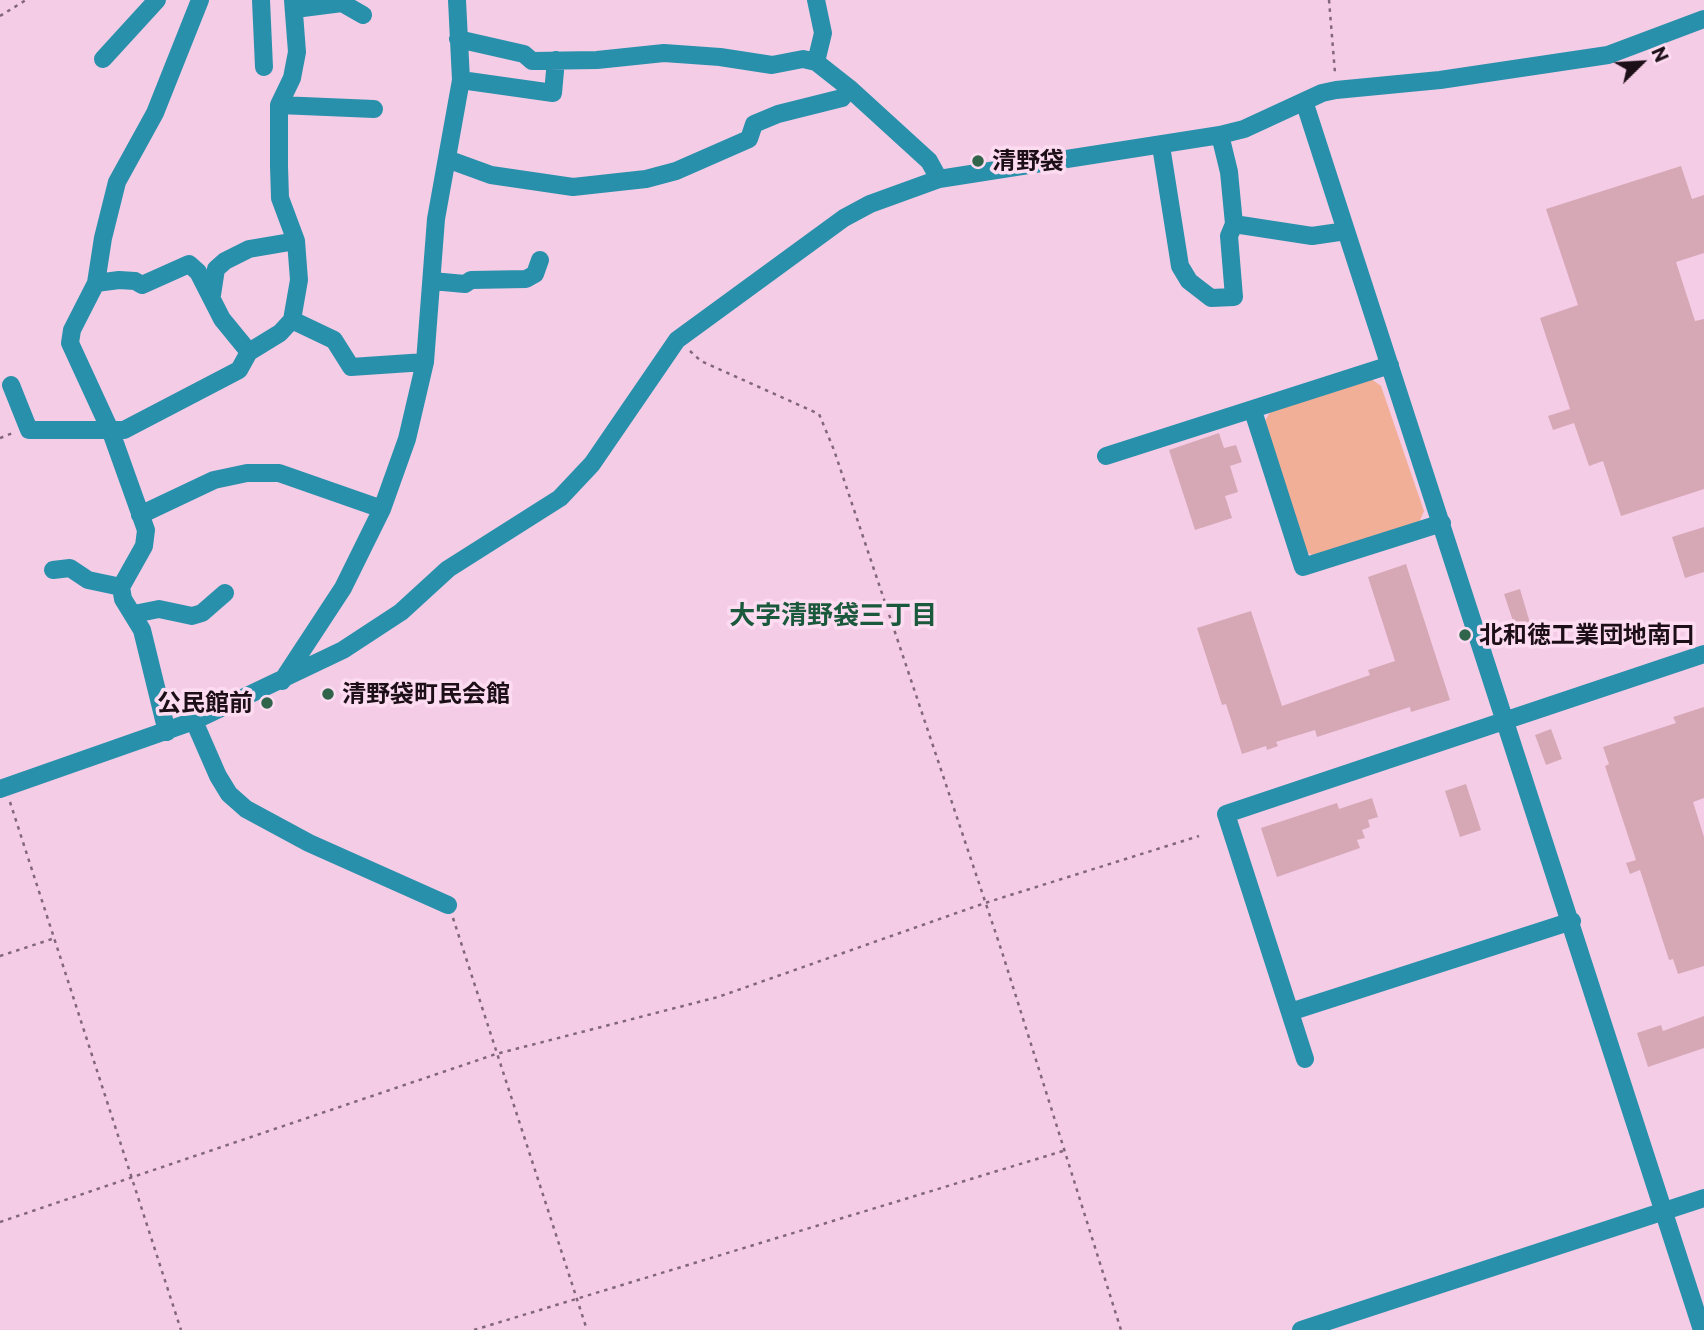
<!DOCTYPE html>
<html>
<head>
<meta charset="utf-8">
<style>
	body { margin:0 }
	#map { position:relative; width:1704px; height:1330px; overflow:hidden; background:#f5cce6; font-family:Commissioner,sans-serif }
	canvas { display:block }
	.north { position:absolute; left:1606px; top:28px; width:70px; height:70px; -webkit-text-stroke:5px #fddcf1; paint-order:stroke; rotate:66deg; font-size:19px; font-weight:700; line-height:28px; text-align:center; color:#1d0f18 }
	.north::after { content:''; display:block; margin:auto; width:24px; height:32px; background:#1d0f18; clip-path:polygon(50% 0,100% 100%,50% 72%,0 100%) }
</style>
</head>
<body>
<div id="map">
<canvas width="1704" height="1330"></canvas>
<div class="north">N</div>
</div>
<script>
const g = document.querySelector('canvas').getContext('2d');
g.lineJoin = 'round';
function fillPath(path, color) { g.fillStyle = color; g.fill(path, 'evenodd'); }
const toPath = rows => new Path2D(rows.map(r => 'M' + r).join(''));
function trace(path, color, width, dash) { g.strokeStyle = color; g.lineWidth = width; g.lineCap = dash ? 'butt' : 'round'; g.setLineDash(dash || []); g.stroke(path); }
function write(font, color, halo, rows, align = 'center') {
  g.font = font + ' Commissioner,"Noto Sans JP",sans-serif'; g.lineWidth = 7; g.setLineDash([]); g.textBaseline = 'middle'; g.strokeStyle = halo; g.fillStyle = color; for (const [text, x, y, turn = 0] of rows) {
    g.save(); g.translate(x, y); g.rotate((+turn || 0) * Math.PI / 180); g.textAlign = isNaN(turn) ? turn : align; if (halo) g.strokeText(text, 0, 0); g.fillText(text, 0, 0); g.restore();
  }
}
fillPath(toPath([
	[1370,378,1381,386,1424,511,1419,523,1314,556,1306,552,1263,425,1270,412]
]), '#f2af98');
fillPath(toPath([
	[1681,166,1692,199,1704,195,1704,253,1676,262,1695,321,1704,319,1704,489,1621,516,1603,461,1589,466,1574,423,1553,430,1548,416,1570,409,1540,318,1578,305,1546,209],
	[1219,433,1224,448,1236,445,1242,462,1230,466,1238,492,1225,496,1232,518,1195,530,1169,450],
	[1704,527,1704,572,1685,578,1672,537],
	[1406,564,1450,700,1411,712,1410,707,1317,737,1315,730,1276,742,1278,746,1267,750,1266,746,1242,754,1226,704,1222,705,1197,628,1251,611,1282,706,1370,675,1368,670,1395,661,1368,577],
	[1520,589,1530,623,1515,627,1504,594],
	[1704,707,1704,798,1693,802,1704,837,1704,966,1678,974,1673,959,1669,960,1640,870,1630,874,1626,863,1636,860,1605,766,1609,764,1603,747,1676,723,1673,717],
	[1551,729,1562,759,1546,765,1535,735],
	[1466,784,1481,830,1460,837,1445,791],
	[1372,798,1378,817,1368,820,1370,827,1362,830,1365,838,1357,840,1360,848,1277,877,1261,828,1337,803,1339,809],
	[1704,1016,1704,1048,1648,1067,1637,1033,1661,1025,1663,1031]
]), '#d6a8b5');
trace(toPath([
	[1329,0,1335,73],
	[0,16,26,0],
	[690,351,701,361,819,414,834,450,1002,952,1121,1330],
	[0,438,13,433],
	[10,802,181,1330],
	[453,918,587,1330],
	[0,956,55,938],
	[0,1222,496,1054,718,997,985,903,1199,836],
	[474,1330,1063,1151]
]), '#826778', 2.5, [3.5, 5]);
trace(toPath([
	[261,0,264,67],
	[295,9,342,3,363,15],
	[458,39,524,54,532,61,597,60,664,53,720,57,772,65,803,59,816,62,849,88],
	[103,59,157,0],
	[816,62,823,33,816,0],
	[461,80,553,93,556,60],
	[1304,101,1702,1330],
	[279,105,374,109],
	[1161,146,1180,266,1189,281,1211,298,1234,297,1229,236,1234,224,1229,172,1220,135],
	[447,159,491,175,573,187,646,179,676,171,749,139,754,124,778,114,842,98,849,88,929,161,939,179],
	[1234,224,1312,236,1346,231],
	[432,281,465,284,471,280,526,279,535,274,540,260],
	[96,283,119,280,135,281,142,285,189,264,198,272,222,319,249,352],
	[212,295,216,269,225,261,249,249,296,241],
	[292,320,334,340,351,367,425,362],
	[11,385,29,430,124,430,239,370,249,352,280,333,292,320,299,280,296,241,280,198,279,166,279,105,292,78,297,52,293,0],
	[1253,411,1303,567,1442,523],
	[1106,456,1390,365],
	[140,515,214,480,247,473,279,473,382,509],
	[53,570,70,568,88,580,121,587],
	[134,614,159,609,192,616,202,613,225,593],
	[282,681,343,588,382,509,407,439,425,362,436,219,461,80,457,0],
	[194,721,218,776,229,794,246,809,309,843,448,905],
	[167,732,142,630,123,599,121,587,144,546,146,530,111,432,70,343,72,330,96,283,103,238,117,182,155,113,200,0],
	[0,789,194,721,343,650,401,612,448,569,560,498,592,464,677,340,844,218,870,204,939,179,1220,135,1244,129,1322,93,1336,90,1440,80,1608,55,1704,19],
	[1290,1012,1572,921],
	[1305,1059,1226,814,1704,654],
	[1301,1330,1704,1198]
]), '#2890ab', 18);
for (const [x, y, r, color] of [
	[978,161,7,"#31654b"],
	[1465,635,7,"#31654b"],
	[328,694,7,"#31654b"],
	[267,703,7,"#31654b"]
]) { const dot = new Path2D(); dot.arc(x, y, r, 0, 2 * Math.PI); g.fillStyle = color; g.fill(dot); trace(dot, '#fddcf1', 2.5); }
write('bold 24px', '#1d0f18', '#fddcf1', [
	["清野袋",992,161],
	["北和徳工業団地南口",1479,635],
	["清野袋町民会館",342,694],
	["公民館前",253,703,"right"]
], 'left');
write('bold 26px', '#1b593d', '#fddcf1', [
	["大字清野袋三丁目",833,615]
]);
</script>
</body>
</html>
